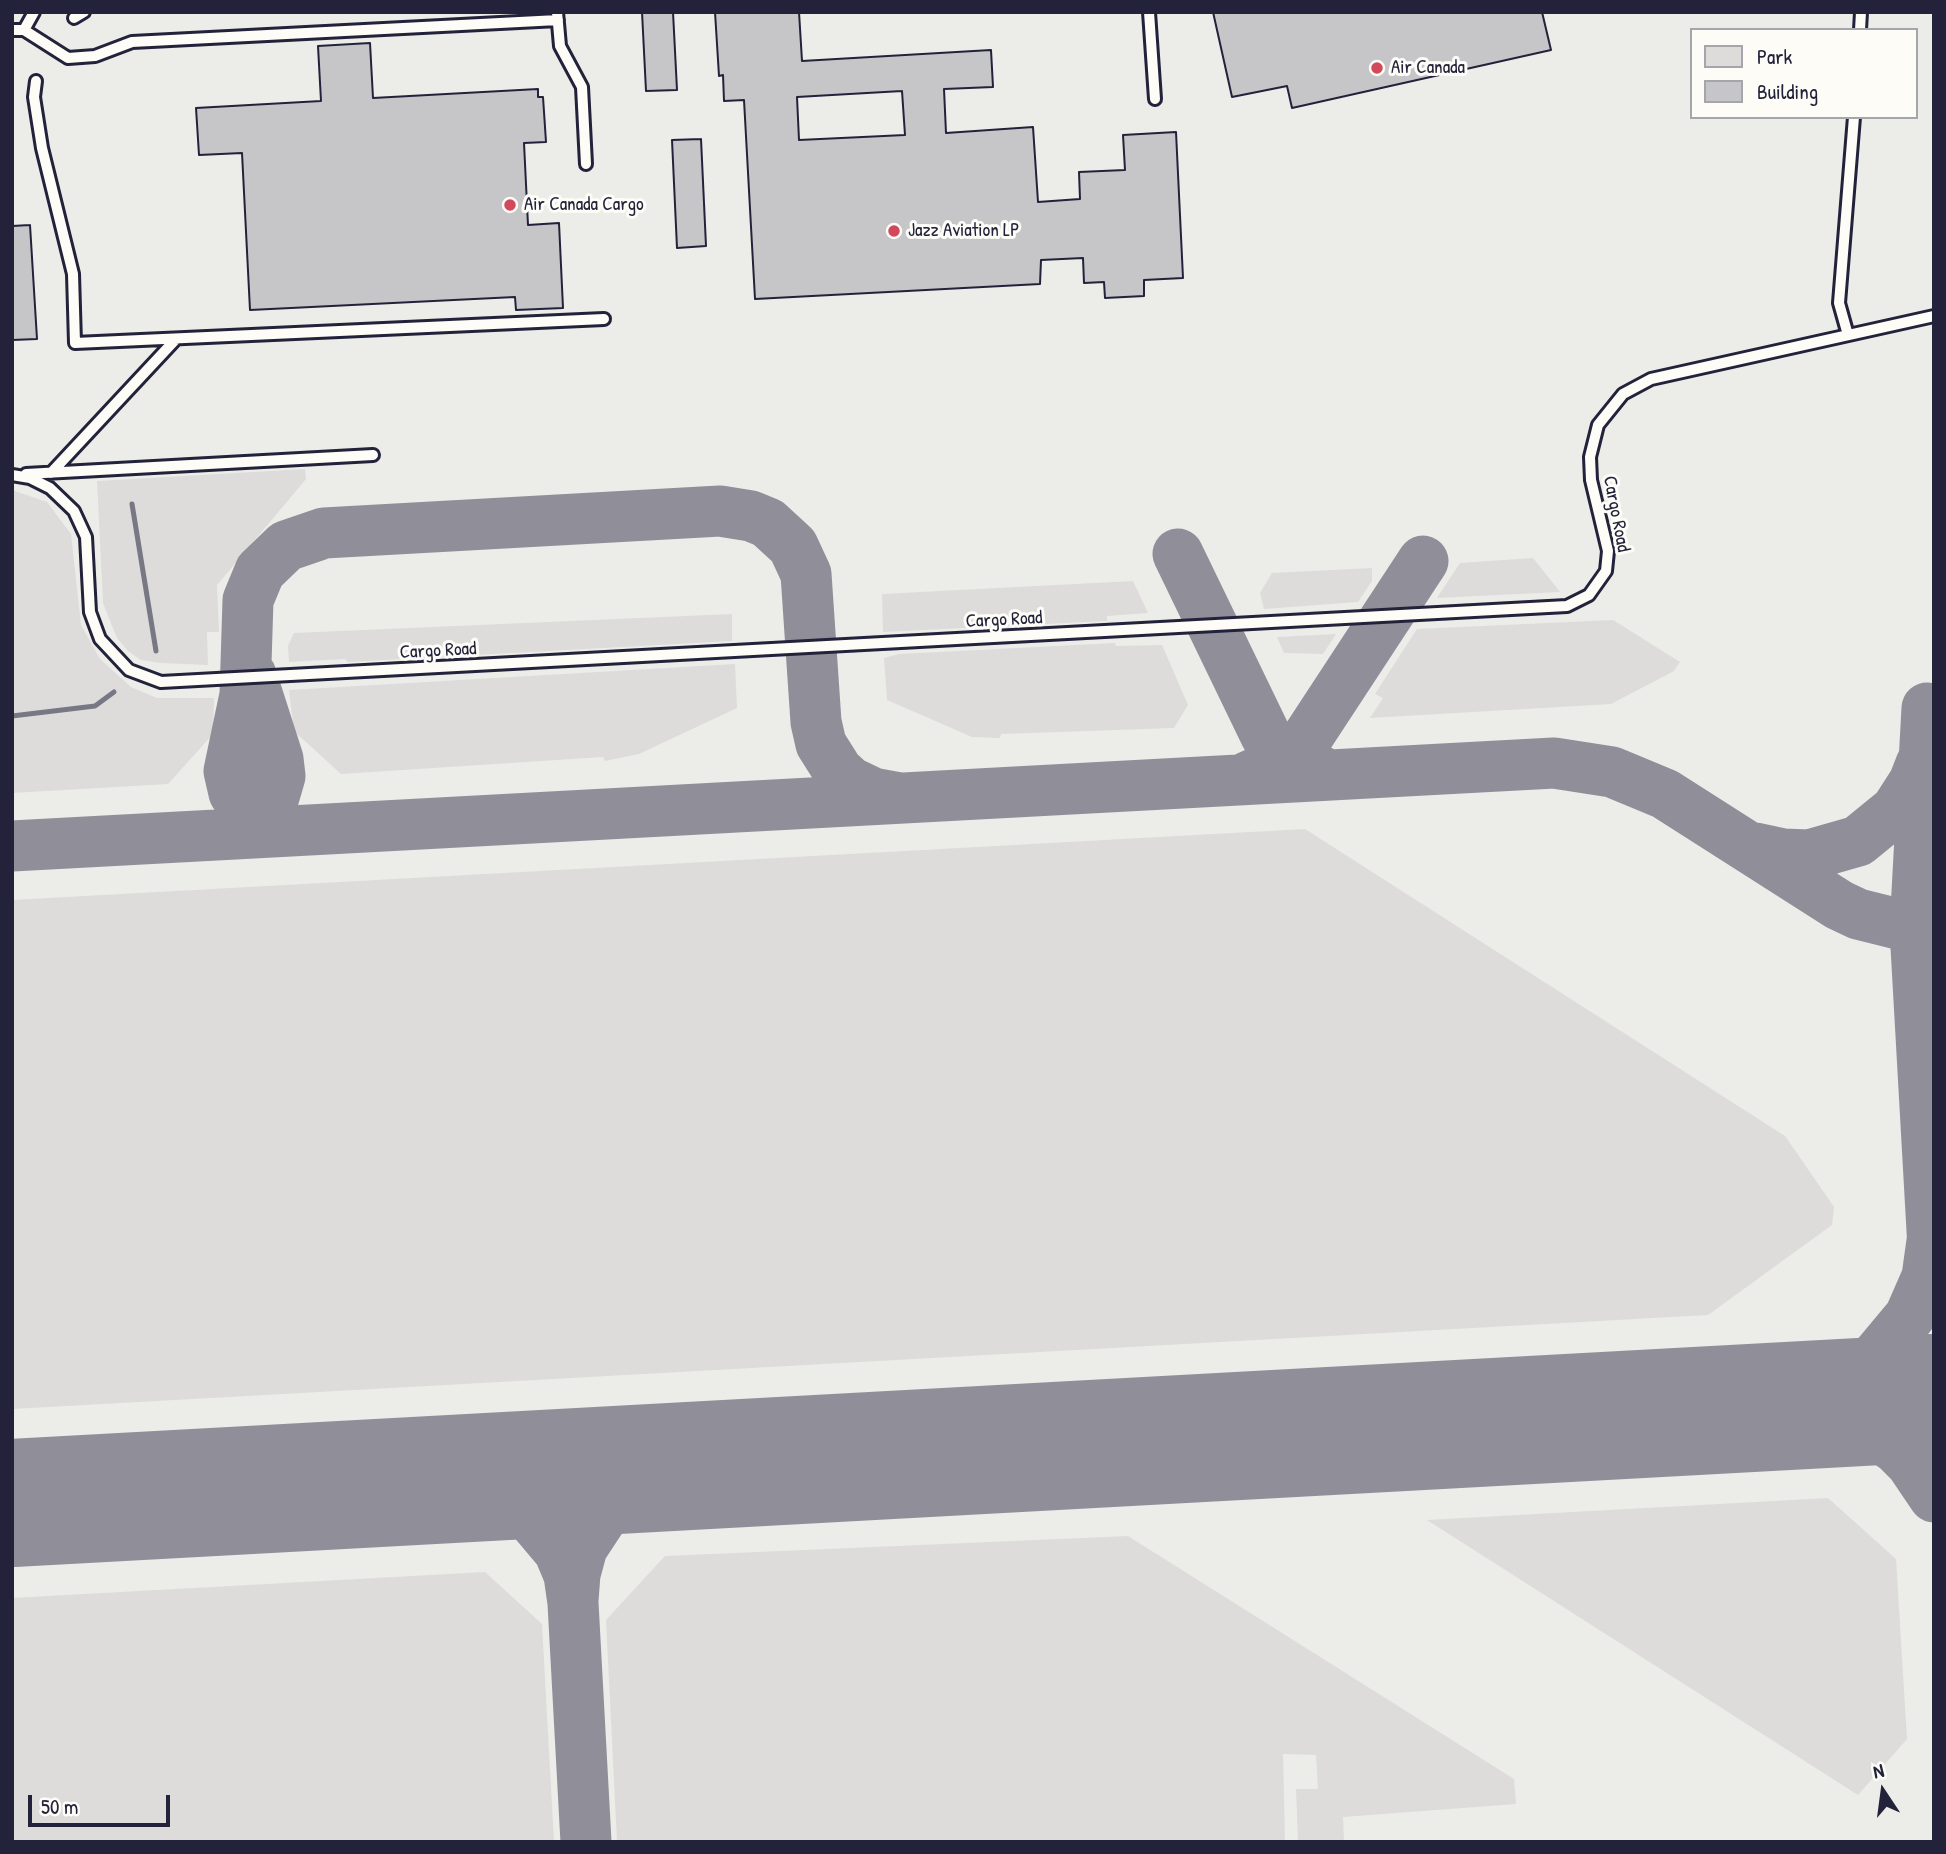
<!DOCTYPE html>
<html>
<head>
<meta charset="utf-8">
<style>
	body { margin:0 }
	#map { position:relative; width:1946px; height:1854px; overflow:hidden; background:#fdfcf7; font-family:"Patrick Hand",sans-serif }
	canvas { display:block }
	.frame { position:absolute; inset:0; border:14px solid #22223b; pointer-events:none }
	.legend { position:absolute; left:1690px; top:28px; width:228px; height:91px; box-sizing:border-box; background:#fdfcf7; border:2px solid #a5a5ac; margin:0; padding:9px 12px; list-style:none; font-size:21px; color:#22223b }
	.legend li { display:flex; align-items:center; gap:14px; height:35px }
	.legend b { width:35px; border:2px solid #a5a5ac }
	.north { position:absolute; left:1848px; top:1756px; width:70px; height:70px; -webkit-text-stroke:5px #fdfcf7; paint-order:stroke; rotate:347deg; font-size:19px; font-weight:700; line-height:28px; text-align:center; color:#22223b }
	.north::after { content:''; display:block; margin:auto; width:24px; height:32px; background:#22223b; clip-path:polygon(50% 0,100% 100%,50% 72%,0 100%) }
	.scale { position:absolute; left:28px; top:1795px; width:142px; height:32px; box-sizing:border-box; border:4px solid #22223b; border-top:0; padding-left:9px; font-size:21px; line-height:24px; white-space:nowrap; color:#22223b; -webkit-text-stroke:5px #fdfcf7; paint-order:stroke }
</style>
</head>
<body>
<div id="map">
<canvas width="1946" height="1854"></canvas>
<div class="frame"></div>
<ul class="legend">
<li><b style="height:19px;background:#dddcdb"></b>Park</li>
<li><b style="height:19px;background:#c6c6c8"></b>Building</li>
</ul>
<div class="north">N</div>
<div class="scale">50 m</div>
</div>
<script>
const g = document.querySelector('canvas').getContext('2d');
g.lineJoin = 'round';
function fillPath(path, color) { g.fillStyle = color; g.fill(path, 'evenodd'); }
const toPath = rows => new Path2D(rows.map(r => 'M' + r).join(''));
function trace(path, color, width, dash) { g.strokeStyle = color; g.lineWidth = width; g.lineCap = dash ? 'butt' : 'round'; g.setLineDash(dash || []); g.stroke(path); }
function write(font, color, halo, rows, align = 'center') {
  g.font = font + ' "Patrick Hand",sans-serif'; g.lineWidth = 6; g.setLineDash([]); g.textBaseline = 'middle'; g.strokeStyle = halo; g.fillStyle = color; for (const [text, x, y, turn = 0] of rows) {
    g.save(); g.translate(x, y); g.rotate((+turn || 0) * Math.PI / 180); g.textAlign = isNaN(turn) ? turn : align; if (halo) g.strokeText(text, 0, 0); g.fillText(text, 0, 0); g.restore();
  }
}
fillPath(toPath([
	[12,12,1934,12,1934,1842,12,1842],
	[1692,30,1916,30,1916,117,1692,117]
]), '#ecece9');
fillPath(toPath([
	[305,469,306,479,217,585,219,632,207,632,208,665,161,663,141,660,128,651,117,638,103,603,97,481],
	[12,490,47,502,71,534,81,625,100,659,131,687,157,698,214,698,213,734,168,784,12,793],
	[1533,558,1560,592,1437,598,1460,563],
	[1372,568,1372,581,1358,602,1264,609,1260,593,1272,573],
	[1133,581,1148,613,1107,616,1107,621,883,632,882,594],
	[732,614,732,641,348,662,345,659,289,662,288,646,294,633],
	[1613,620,1680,662,1674,671,1611,704,1370,718,1383,698,1375,694,1417,629],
	[1336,634,1323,654,1284,653,1277,637],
	[1115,643,1116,646,1162,645,1188,705,1174,728,1001,734,1000,738,972,737,887,700,884,658,899,654],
	[735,664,737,708,639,754,605,761,603,757,341,774,294,731,289,690],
	[1305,829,1785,1136,1834,1207,1832,1225,1708,1315,12,1409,12,900],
	[1828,1498,1896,1559,1907,1739,1858,1795,1427,1520],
	[1128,1536,1514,1779,1516,1804,1343,1817,1344,1842,1298,1842,1296,1789,1318,1789,1316,1755,1283,1754,1285,1842,617,1842,606,1620,665,1556],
	[485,1572,542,1624,554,1842,12,1842,12,1598]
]), '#dddcdb');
trace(toPath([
	[132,504,156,651],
	[12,716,95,706,114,692]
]), '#787885', 5);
trace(toPath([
	[1178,554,1266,736,1284,755,1319,770],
	[1927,708,1915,929,1934,1266],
	[1247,777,1285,760,1305,741,1423,561],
	[293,831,266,825,247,812,234,793,229,771,245,695,248,600,260,571,286,546,324,533,720,511,751,516,768,523,793,546,806,574,816,722,821,744,838,771,850,782,873,793,895,797],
	[226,834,245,828,261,817,273,800,280,776,278,759,251,675],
	[12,846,1554,763,1612,772,1665,794,1839,905,1858,914,1898,924,1934,924],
	[1755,848,1783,854,1809,855,1858,841,1896,810,1914,782,1921,764],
	[1752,1408,1822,1390,1849,1377,1875,1358,1910,1316,1927,1277,1932,1241],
	[1775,1409,1824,1413,1870,1430,1897,1449,1911,1463,1934,1497],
	[397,1482,468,1486,499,1495,527,1513,559,1551,569,1575,573,1603,586,1842],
	[573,1600,575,1574,582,1548,603,1516,622,1496,668,1475,731,1464]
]), '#908f99', 51);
trace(toPath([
	[12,1503,1934,1398]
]), '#908f99', 128);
const building = toPath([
	[642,12,673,12,677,90,646,91,642,12],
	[715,12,799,12,802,61,991,50,993,87,944,89,946,133,1033,127,1038,202,1080,199,1079,172,1125,170,1123,135,1176,132,1183,278,1144,280,1144,296,1105,298,1104,282,1084,283,1083,258,1041,260,1040,284,755,299,744,100,724,101,723,75,719,76,715,12],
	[902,91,905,135,799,140,797,97,902,91],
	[1213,12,1542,12,1551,50,1292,108,1287,86,1232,97,1213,12],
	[370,43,373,98,538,89,538,97,543,97,546,142,524,143,528,225,559,223,563,308,516,310,515,297,250,310,242,153,199,155,196,108,321,101,318,46,370,43],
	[701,139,706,246,677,248,672,140,701,139],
	[30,225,37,339,12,340,12,226,30,225]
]);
fillPath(building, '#c6c6c8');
trace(building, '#22223b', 2);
const lane = toPath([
	[557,12,560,46,582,87,586,164],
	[1149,12,1155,99],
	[74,18,84,12],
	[12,30,24,30,68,58,95,56,132,42,558,20],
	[24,30,34,12],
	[1860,30,1861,12],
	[36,81,34,97,42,148,73,274,75,343,604,319],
	[1848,335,1839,303,1854,117],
	[51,473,176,339],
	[26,474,373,455],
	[12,475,30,478,50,488,74,511,86,537,90,612,100,639,129,670,161,682,1567,606,1589,595,1606,571,1608,551,1591,480,1590,457,1598,425,1623,394,1651,379,1934,316]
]);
trace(lane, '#22223b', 16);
trace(lane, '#fdfcf7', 10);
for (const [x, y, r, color] of [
	[1377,68,7,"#d1495b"],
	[510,205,7,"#d1495b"],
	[894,231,7,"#d1495b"]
]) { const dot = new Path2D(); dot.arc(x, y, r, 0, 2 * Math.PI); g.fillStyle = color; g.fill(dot); trace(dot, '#fdfcf7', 2.5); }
write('19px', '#22223b', '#fdfcf7', [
	["Air Canada",1391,68],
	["Air Canada Cargo",524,205],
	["Jazz Aviation LP",908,231]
], 'left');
write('19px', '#22223b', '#fdfcf7', [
	["Cargo Road",1616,514,79],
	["Cargo Road",1004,620,-3],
	["Cargo Road",438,651,-3]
]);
</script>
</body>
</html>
